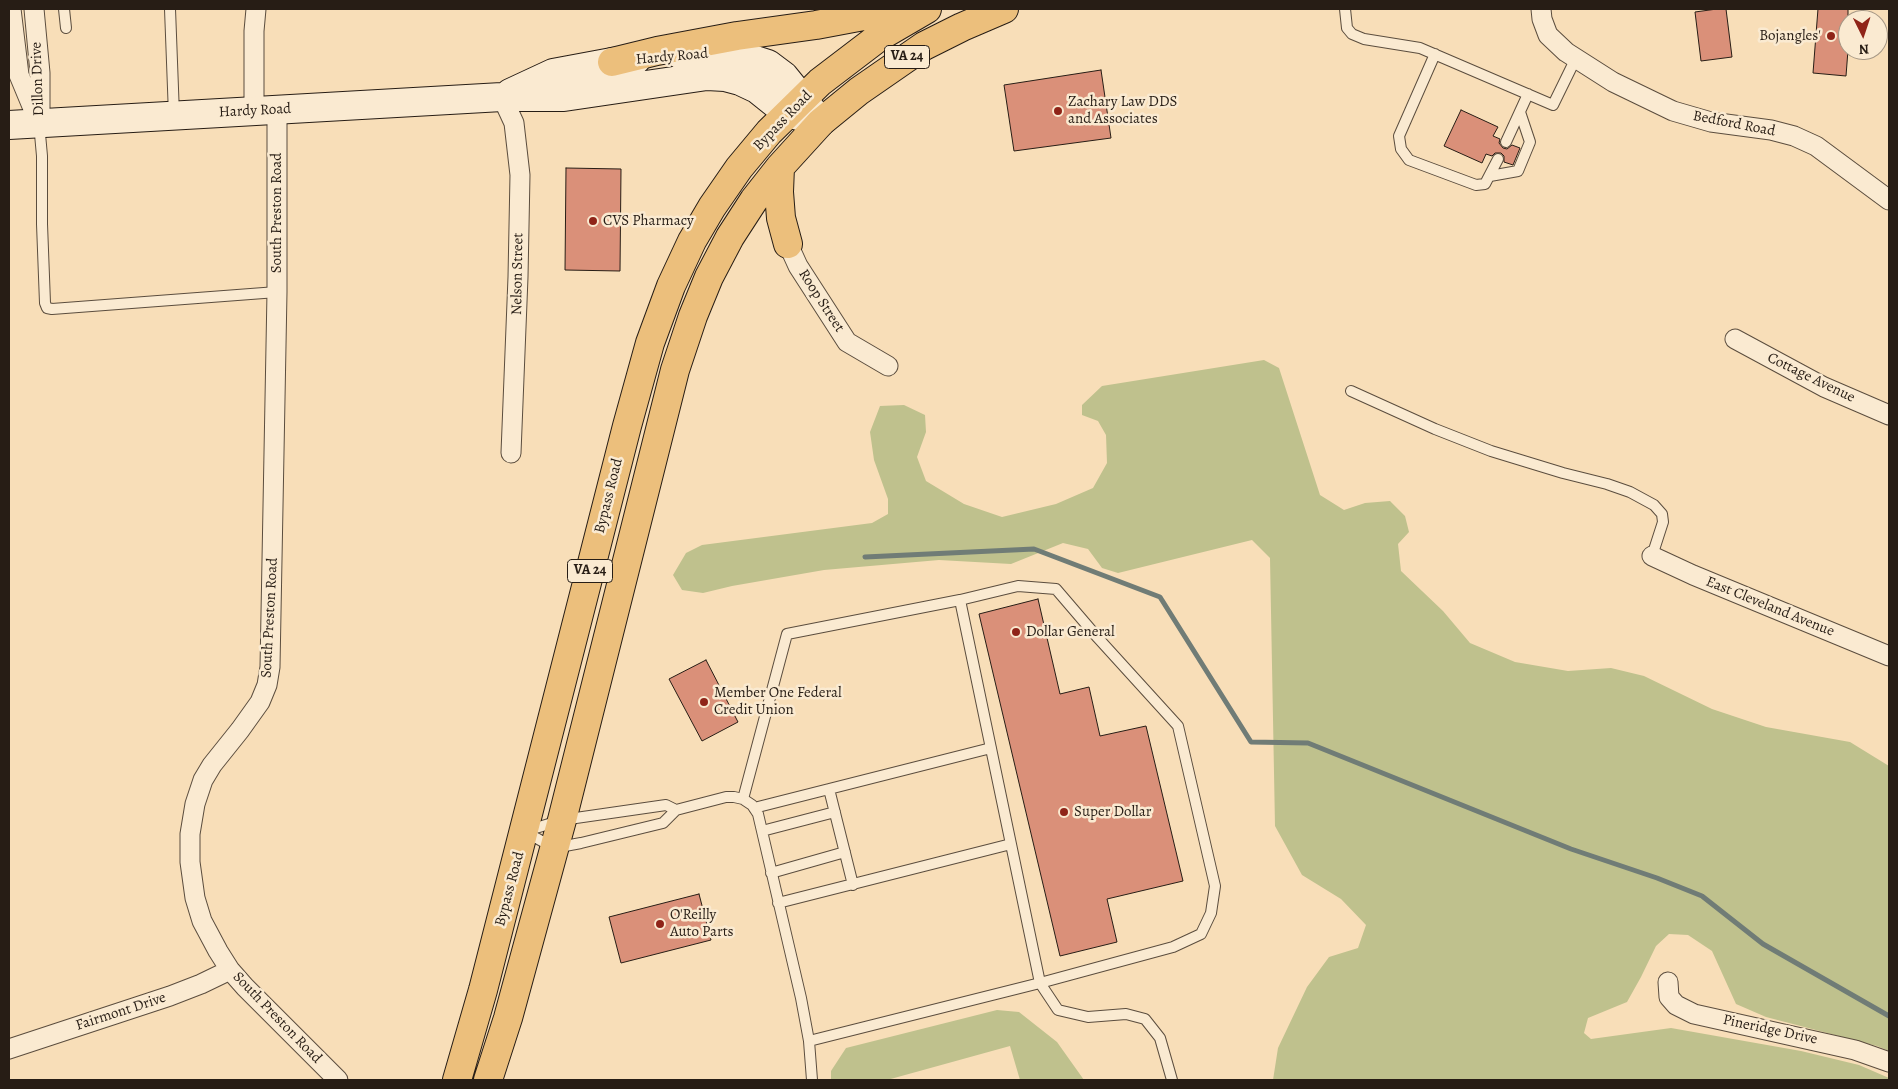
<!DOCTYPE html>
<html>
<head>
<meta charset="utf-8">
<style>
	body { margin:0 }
	#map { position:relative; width:1898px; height:1089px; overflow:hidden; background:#f8deb8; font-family:Alegreya,serif }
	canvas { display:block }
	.frame { position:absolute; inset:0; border:10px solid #271d15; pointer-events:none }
	.north { position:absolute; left:1838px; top:10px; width:50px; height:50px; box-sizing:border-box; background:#faead1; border:1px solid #a69886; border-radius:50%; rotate:176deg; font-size:14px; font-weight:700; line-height:20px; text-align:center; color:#271d15 }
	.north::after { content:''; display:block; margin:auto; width:18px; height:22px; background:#8f2418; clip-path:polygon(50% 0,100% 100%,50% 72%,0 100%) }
</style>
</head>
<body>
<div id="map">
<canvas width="1898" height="1089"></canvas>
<div class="frame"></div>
<div class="north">N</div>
</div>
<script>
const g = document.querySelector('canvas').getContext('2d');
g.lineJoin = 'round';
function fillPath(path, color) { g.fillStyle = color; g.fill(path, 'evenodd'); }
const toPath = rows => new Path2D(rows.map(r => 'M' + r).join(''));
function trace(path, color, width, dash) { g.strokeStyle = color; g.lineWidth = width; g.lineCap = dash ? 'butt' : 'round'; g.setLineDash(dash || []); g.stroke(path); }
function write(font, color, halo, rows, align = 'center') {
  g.font = font + ' Alegreya,serif'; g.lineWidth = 5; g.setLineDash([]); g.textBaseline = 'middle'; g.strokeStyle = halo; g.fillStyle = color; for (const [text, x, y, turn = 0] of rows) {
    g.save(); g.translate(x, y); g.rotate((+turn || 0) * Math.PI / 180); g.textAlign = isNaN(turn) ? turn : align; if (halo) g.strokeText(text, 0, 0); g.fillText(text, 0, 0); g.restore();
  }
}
fillPath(toPath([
	[1264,360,1279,368,1320,495,1344,510,1365,503,1390,501,1405,516,1409,532,1398,544,1401,571,1443,611,1470,643,1515,662,1568,671,1611,668,1644,676,1712,709,1766,727,1850,742,1889,766,1889,1051,1877,1046,1766,1017,1736,1004,1712,951,1688,935,1669,934,1656,946,1641,977,1627,1002,1588,1018,1584,1033,1591,1039,1671,1028,1801,1051,1859,1065,1889,1078,1889,1080,1273,1080,1278,1048,1307,987,1329,957,1358,948,1366,925,1341,899,1302,875,1275,826,1270,558,1252,540,1118,573,1102,568,1088,549,1063,543,1011,564,939,560,824,570,732,586,703,593,682,590,673,575,686,553,702,545,872,523,888,514,888,499,874,460,870,432,880,406,904,405,925,415,926,432,917,457,926,481,964,504,1002,517,1056,504,1093,488,1107,463,1106,435,1098,421,1082,415,1082,405,1102,386],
	[997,1010,1019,1012,1057,1042,1084,1080,1020,1080,1010,1046,887,1080,831,1080,831,1071,846,1048]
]), '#bfc18d');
trace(toPath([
	[865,557,1034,549,1160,597,1251,742,1308,743,1571,849,1657,878,1702,896,1763,944,1889,1016]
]), '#707c76', 5);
const building = toPath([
	[1717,9,1726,9,1732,57,1701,61,1695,12,1717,9],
	[1818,9,1848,9,1848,50,1846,76,1813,73,1818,9],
	[1101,70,1111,138,1014,151,1004,85,1101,70],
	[1461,110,1498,127,1493,136,1500,139,1499,143,1503,148,1507,149,1512,145,1520,148,1513,165,1504,162,1504,156,1501,153,1495,153,1492,156,1486,154,1482,163,1444,146,1461,110],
	[566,168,621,169,620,271,565,270,566,168],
	[1038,599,1060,694,1089,687,1100,736,1146,726,1183,881,1107,899,1117,942,1060,956,979,614,1038,599],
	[706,660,738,722,702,741,669,679,706,660],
	[699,894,711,940,621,963,609,917,699,894]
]);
fillPath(building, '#da9079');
trace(building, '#271d15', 1);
const service = toPath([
	[64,9,66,28],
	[170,9,174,115],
	[1345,9,1347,28,1352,34,1364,39,1420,48,1553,105,1576,58],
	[1435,54,1399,136,1401,149,1409,160,1476,185,1485,184,1498,159],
	[39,123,42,156,42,224,45,303,47,308,52,309,277,292],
	[1506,142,1528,94],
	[1490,176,1518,171,1530,142,1520,112],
	[1351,391,1435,429,1491,451,1563,473,1607,484,1630,492,1654,505,1662,514,1663,522,1652,556],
	[829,789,853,885],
	[743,799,787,634,960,600,1040,983,1058,1010,1088,1017,1126,1014,1145,1019,1160,1038,1172,1080],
	[754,808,991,748],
	[524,831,554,848,581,843,663,823,676,810,726,797,734,797,743,799,752,805,758,814,801,998,809,1041,812,1080],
	[526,831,562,820,666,805,676,810],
	[762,831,835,812],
	[771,873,845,852],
	[778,903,1011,844],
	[809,1041,1040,983,1173,947,1201,934,1211,913,1215,886,1178,726,1098,638,1056,589,1018,586,960,600]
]);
const minor = toPath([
	[11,9,19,75,39,123],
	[34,9,40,73,40,114],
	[1541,9,1542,19,1548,35,1566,52,1613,82,1673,111,1711,122,1771,130,1794,136,1816,146,1889,200],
	[502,97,514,123,520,175,518,277,511,453],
	[277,110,277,292,270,667,267,685,260,702,240,730,212,765,203,780,195,804,190,834,190,862,195,898,202,921,218,951,230,970,245,987,338,1080],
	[254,111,254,31,256,9],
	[788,244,798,266,847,342,888,366],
	[1735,339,1824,387,1889,415],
	[1652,556,1693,575,1889,656],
	[1668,982,1669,997,1676,1005,1694,1014,1855,1050,1889,1062],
	[9,1049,170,996,201,984,230,970]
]);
const secondary = toPath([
	[682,56,726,53,743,56,768,64,784,76,818,118],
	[510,93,553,73,612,62,636,60],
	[9,125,502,97,564,97,707,76,725,77,740,81,757,89,787,113,821,122]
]);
const primary = toPath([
	[612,62,657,51,737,36,816,25,901,9],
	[780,167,779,192,781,218,788,244],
	[457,1080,483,990,627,426,650,343,671,286,692,241,712,207,739,168,769,132,820,82,879,37,927,9],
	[488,1080,508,1018,562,820,675,370,693,316,709,277,730,237,754,200,780,167,821,122,859,91,924,46,962,27,1004,9]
]);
trace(service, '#5b4d3e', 12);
trace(minor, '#5b4d3e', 21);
trace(secondary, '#271d15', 30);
trace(primary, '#271d15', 30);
trace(service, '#faead1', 10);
trace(minor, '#faead1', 19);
trace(secondary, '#faead1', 28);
trace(primary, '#ecbf7c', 28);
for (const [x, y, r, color] of [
	[1831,36,5,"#8f2418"],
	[1058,111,5,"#8f2418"],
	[593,221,5,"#8f2418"],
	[1016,632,5,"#8f2418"],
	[704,702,5,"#8f2418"],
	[1064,812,5,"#8f2418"],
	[660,924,5,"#8f2418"]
]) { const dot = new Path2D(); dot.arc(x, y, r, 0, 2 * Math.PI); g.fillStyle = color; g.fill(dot); trace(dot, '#faead1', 2); }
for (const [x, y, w] of [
	[907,57,45],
	[590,571,45]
]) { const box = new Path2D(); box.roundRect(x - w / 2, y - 11.5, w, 23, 4); g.fillStyle = '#faead1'; g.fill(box); trace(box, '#271d15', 1); }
write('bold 14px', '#271d15', null, [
	["VA 24",907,57],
	["VA 24",590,571]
]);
write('15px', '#271d15', '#faead1', [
	["Bojangles'",1821,36,"right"],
	["Zachary Law DDS",1068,102],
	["and Associates",1068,119],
	["CVS Pharmacy",603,221],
	["Dollar General",1026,632],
	["Member One Federal",714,693],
	["Credit Union",714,710],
	["Super Dollar",1074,812],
	["O'Reilly",670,915],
	["Auto Parts",670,932]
], 'left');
write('15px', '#271d15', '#faead1', [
	["Hardy Road",672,57,-5],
	["Dillon Drive",38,79,-92],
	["Hardy Road",255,111,-3],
	["Bypass Road",783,121,-46],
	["Bedford Road",1734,124,11],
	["South Preston Road",277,213,-90],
	["Nelson Street",518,274,-89],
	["Roop Street",821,301,57],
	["Cottage Avenue",1811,378,26],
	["Bypass Road",609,496,-76],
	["East Cleveland Avenue",1770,607,22],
	["South Preston Road",270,618,-87],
	["Bypass Road",510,889,-75],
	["Fairmont Drive",121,1012,-18],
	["South Preston Road",277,1018,46],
	["Pineridge Drive",1770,1030,12]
]);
</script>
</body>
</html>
